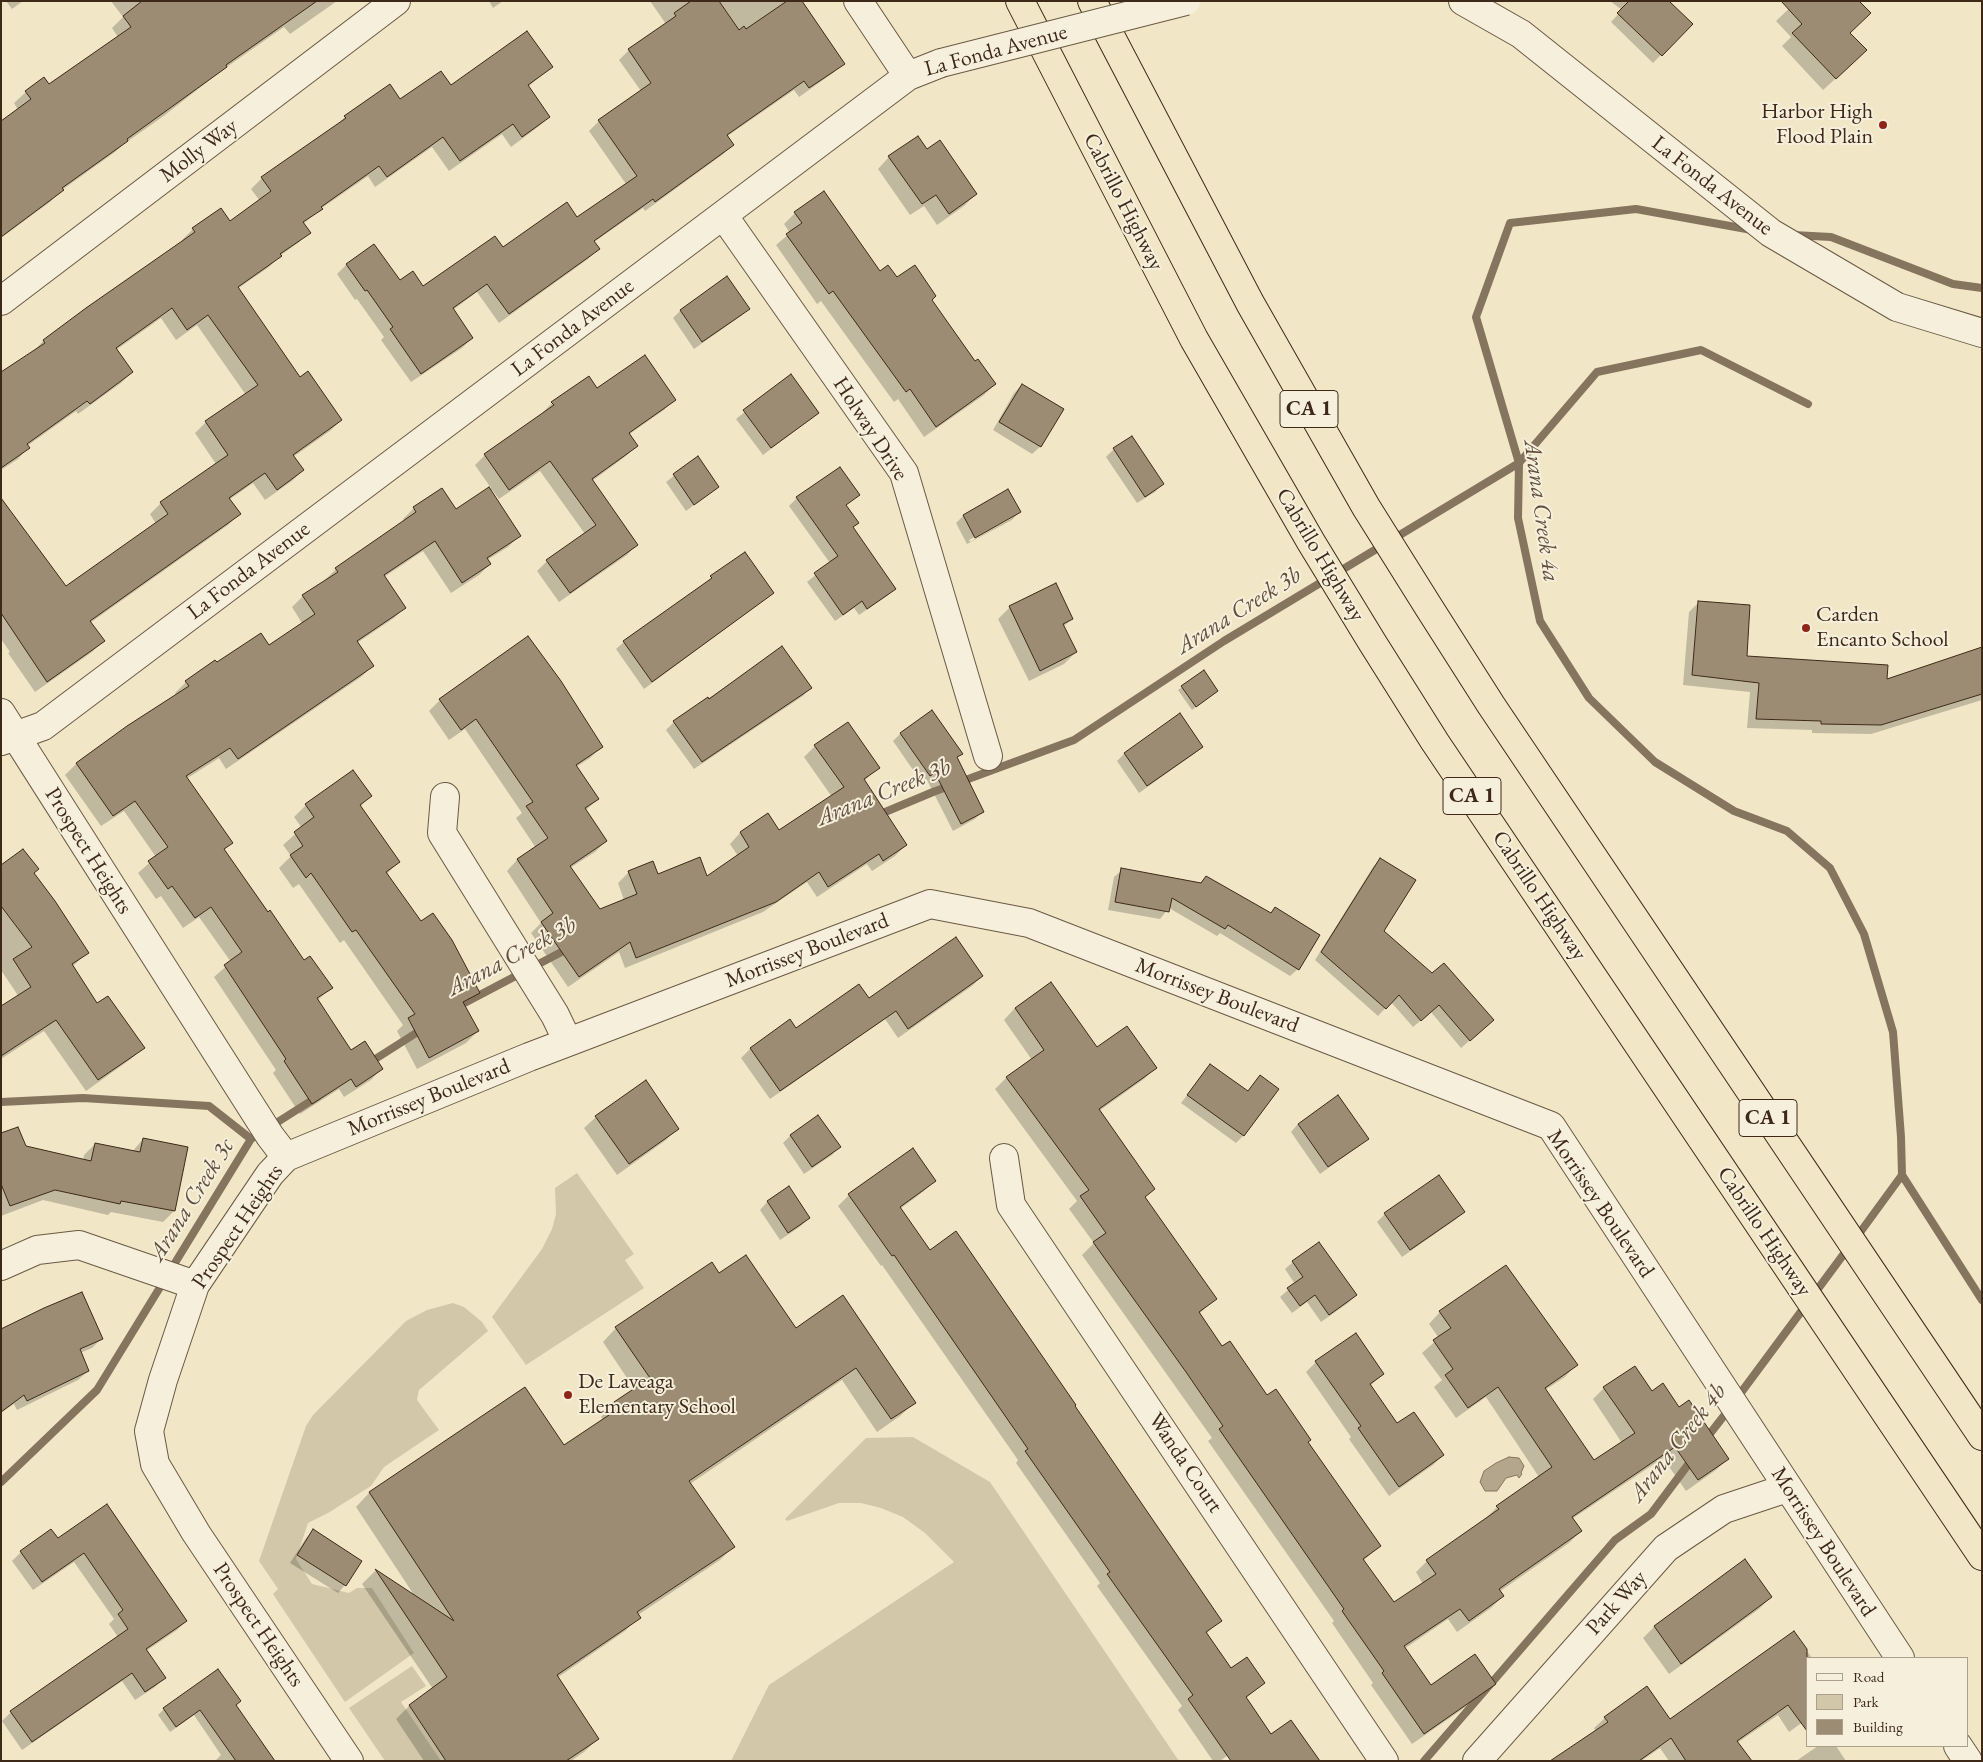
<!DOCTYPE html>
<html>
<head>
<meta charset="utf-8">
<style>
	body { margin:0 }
	#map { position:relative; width:1983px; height:1762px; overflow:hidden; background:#f1e7c7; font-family:"EB Garamond",serif }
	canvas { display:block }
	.frame { position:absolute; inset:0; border:2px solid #3e2919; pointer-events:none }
	.legend { position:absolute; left:1806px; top:1657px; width:162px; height:90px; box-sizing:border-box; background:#f6efdb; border:1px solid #aca08d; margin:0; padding:6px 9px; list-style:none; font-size:15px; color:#3e2919 }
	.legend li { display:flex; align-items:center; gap:10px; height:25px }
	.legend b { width:25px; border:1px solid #aca08d }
</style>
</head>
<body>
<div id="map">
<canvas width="1983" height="1762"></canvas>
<div class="frame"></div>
<ul class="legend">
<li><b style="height:6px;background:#f6efdb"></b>Road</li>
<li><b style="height:14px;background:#d3c7a9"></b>Park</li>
<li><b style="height:14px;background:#9b8c73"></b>Building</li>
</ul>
</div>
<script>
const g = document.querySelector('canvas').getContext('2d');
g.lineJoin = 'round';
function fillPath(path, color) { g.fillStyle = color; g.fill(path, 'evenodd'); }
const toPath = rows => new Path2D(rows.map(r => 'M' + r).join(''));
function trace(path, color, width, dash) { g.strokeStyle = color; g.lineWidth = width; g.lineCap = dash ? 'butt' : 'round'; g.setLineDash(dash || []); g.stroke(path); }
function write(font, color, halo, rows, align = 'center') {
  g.font = font + ' "EB Garamond",serif'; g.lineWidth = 4; g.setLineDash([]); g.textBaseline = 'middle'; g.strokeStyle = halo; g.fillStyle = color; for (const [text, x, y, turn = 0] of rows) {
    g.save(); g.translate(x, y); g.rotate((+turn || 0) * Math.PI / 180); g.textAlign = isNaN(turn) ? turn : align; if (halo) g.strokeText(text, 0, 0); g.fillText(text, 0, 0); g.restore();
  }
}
fillPath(toPath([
	[577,1173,634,1254,625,1260,644,1288,526,1365,492,1317,542,1249,552,1229,556,1214,555,1188],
	[453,1303,464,1307,482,1322,488,1331,419,1390,417,1400,439,1430,384,1467,371,1486,328,1513,308,1523,296,1559,312,1584,349,1593,357,1588,372,1588,414,1653,345,1702,273,1594,278,1589,259,1561,306,1426,313,1415,406,1321,427,1310],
	[913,1437,990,1482,1179,1761,731,1761,769,1685,954,1562,925,1533,903,1517,881,1508,861,1503,839,1503,787,1521,785,1519,866,1438],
	[412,1666,426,1686,401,1702,441,1761,385,1761,349,1708]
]), '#d3c7a9');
const water = toPath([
	[1509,1457,1519,1458,1524,1466,1521,1473,1522,1474,1519,1478,1517,1475,1506,1478,1497,1491,1485,1491,1480,1482,1484,1471,1496,1463,1509,1457]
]);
fillPath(water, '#b4a68c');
trace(water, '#85745e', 1);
fillPath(toPath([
	[6,1,23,1,12,9],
	[111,1,337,1,290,34,284,27,221,71,165,115,124,144,115,152,62,190,50,202,1,238,1,122,18,110,14,103,26,92,44,78,49,85,118,37,112,28,123,17],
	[489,1,503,1,493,8],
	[650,1,801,1,843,64,833,73,799,97,794,90,726,137,732,145,722,155,645,211,643,208,594,242,598,249,588,259,499,323,477,292,453,310,472,338,462,348,411,382,381,340,384,337,357,299,355,300,337,274,346,265,374,246,399,282,423,287,502,249,577,219,626,184,589,131,599,121,641,91,619,60,629,50,666,24],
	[1610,1,1667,1,1691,24,1653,63,1611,22,1622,10],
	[1797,1,1849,33,1854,62,1823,90,1782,46,1791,37,1776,21],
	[551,67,528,87,549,117,538,127,511,147,502,134,449,171,432,147,375,187,368,176,322,208,303,224,309,232,298,243,281,255,269,267,237,289,300,379,341,420,330,431,293,457,303,470,292,481,265,500,253,483,229,500,239,514,228,525,90,623,103,641,92,652,35,692,8,653,10,652,1,639,1,500,65,588,156,524,150,514,161,503,216,464,195,433,206,422,246,395,197,325,176,340,161,318,116,350,132,372,121,383,78,414,76,411,27,446,28,448,18,459,1,470,1,374,33,352,43,341,183,242,182,240,193,229,229,222,260,201,251,189,262,178,333,129,345,117,450,87],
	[927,151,976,194,964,206,937,225,924,206,910,215,878,169,889,157],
	[823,193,879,273,930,300,974,363,995,384,984,395,924,437,898,399,894,402,821,301,817,304,776,245,790,233,784,224,795,213],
	[727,278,748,309,741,316,694,349,673,318,680,311],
	[790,376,818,413,763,455,736,419],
	[1022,385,1062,409,1040,447,1032,454,993,430,1014,393],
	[597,390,674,400,664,410,628,435,636,446,626,456,592,481,637,544,627,555,559,602,537,571,547,561,585,534,540,471,499,499,492,490,491,491,519,536,508,547,487,560,490,564,479,575,451,593,423,551,384,577,405,607,394,618,357,643,372,666,361,677,226,769,219,758,186,779,231,843,224,850,304,961,331,988,317,1001,351,1052,381,1069,371,1080,344,1097,339,1089,300,1114,273,1073,276,1070,214,977,231,962,199,917,183,928,161,896,156,899,138,873,156,857,124,811,101,826,65,775,76,764,127,727,177,695,175,693,186,682,216,664,269,646,302,623,292,607,303,596,326,581,325,580,336,569,405,522,403,519,414,508,442,489,456,511,491,488,475,465,485,455,543,414,542,413,552,403],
	[1132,437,1162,484,1155,492,1137,503,1106,457,1114,449],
	[697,458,718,487,686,511,666,482],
	[1008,491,1019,512,1012,520,967,544,956,523,963,516],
	[1012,516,1012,518,970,542,969,540],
	[859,495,845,506,857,523,852,528,895,588,887,596,859,615,854,608,835,621,807,582,830,563,789,506,797,498],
	[745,554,772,593,764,600,644,689,616,649,624,642],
	[1699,602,1746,657,1885,681,1982,648,1982,700,1871,734,1812,733,1812,730,1747,728,1750,692,1683,685,1689,612],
	[1010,607,1072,619,1063,627,1076,652,1064,664,1029,681,998,619],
	[528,638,601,747,590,758,576,767,598,799,585,811,606,841,595,852,570,868,599,910,624,900,618,883,629,872,657,876,707,878,738,856,730,844,740,833,768,815,779,832,832,797,804,757,815,746,878,768,864,781,906,845,895,856,872,871,867,864,817,897,807,882,763,912,625,968,619,952,568,987,531,933,541,923,507,871,517,860,536,848,516,818,522,813,465,729,449,740,429,711,440,700],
	[782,648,810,688,803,696,694,769,666,730,674,722],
	[1203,672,1217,691,1192,710,1178,690],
	[932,712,961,754,956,758,983,811,975,819,953,831,927,780,922,783,893,741,900,734],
	[1202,747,1194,754,1139,793,1117,761,1125,753],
	[353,772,370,796,360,807,398,862,387,874,421,923,479,992,464,1006,478,1031,466,1043,417,1069,397,1031,403,1025,344,940,340,943,299,884,293,888,279,868,291,856,283,845,302,828,294,817,306,805],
	[1380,859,1383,931,1484,1028,1461,1048,1431,1012,1413,1027,1391,1002,1378,1016,1315,960,1373,867],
	[1,866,32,873,87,953,72,967,97,1005,143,1048,131,1059,86,1091,44,1031,1,1059,1,1008,19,997,1,970],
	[1122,870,1199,884,1206,877,1270,913,1275,908,1298,969,1290,976,1220,933,1217,936,1169,908,1160,919,1108,910,1114,877],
	[982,976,972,986,898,1038,885,1019,770,1099,741,1058,750,1049,790,1021,796,1030,869,999],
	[1015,1008,1097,1049,1155,1068,1144,1079,1099,1111,1154,1189,1144,1198,1215,1299,1199,1314,1222,1348,1307,1442,1380,1546,1363,1561,1393,1604,1423,1584,1416,1572,1427,1561,1486,1518,1497,1507,1539,1477,1486,1397,1456,1418,1434,1387,1442,1380,1422,1353,1439,1338,1429,1324,1440,1312,1506,1266,1576,1365,1565,1377,1545,1390,1593,1462,1622,1443,1593,1399,1604,1388,1651,1392,1679,1408,1728,1459,1716,1470,1686,1491,1663,1458,1572,1519,1581,1531,1569,1543,1499,1592,1503,1596,1491,1608,1457,1632,1448,1619,1404,1649,1431,1687,1495,1683,1483,1695,1412,1744,1371,1685,1373,1683,1332,1623,1334,1621,1208,1441,1212,1438,1082,1255,1094,1243,1069,1209,1077,1201,995,1089,1006,1078,1032,1060,1004,1020],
	[1210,1065,1247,1092,1260,1077,1244,1135,1236,1143,1181,1103],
	[596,1117,678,1128,666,1140,617,1175,584,1128],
	[1298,1124,1367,1138,1359,1146,1320,1174,1291,1132],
	[1,1134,25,1147,83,1161,84,1155,95,1144,132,1152,143,1139,186,1148,174,1211,163,1222,111,1212,108,1215,43,1200,1,1216],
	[790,1136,839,1147,832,1155,804,1174,783,1143],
	[913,1150,935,1180,924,1191,900,1209,930,1251,1073,1406,1220,1620,1206,1634,1231,1670,1264,1683,1245,1699,1271,1735,1231,1753,1220,1761,1213,1761,1178,1710,1182,1706,1097,1586,1100,1583,1016,1463,1018,1460,882,1265,881,1266,838,1206,849,1195],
	[788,1188,809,1218,801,1226,780,1240,760,1210,767,1202],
	[1463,1212,1455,1220,1402,1257,1377,1222,1385,1214],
	[1293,1262,1356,1295,1348,1303,1321,1322,1307,1302,1292,1313,1280,1297,1295,1284,1285,1269],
	[719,1274,796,1330,914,1403,900,1416,877,1432,842,1380,690,1484,733,1547,720,1560,638,1615,639,1617,625,1631,557,1678,598,1739,584,1752,571,1761,424,1761,396,1719,409,1706,433,1689,362,1584,375,1571,416,1598,356,1507,369,1493,524,1389,563,1447,603,1420,601,1417,615,1403,635,1390,603,1342,616,1328],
	[1,1331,101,1339,92,1348,80,1353,88,1371,78,1380,17,1410,14,1404,1,1413],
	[1355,1335,1383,1374,1370,1386,1397,1425,1443,1455,1433,1465,1389,1496,1349,1439,1351,1437,1306,1372,1316,1362],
	[107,1505,186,1621,177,1630,146,1651,164,1678,155,1687,135,1700,122,1681,22,1750,2,1721,11,1712,118,1637,109,1624,114,1619,74,1562,33,1590,12,1561,21,1552,57,1540],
	[313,1531,345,1585,338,1593,290,1563,306,1538],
	[1771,1597,1759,1609,1669,1674,1643,1638,1654,1627],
	[1794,1633,1812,1658,1807,1658,1807,1719,1789,1732,1778,1715,1737,1743,1751,1761,1669,1761,1660,1748,1641,1761,1556,1761,1596,1731,1594,1728,1605,1718,1669,1720],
	[235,1705,274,1761,215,1761,221,1755,194,1715,170,1732,158,1715,164,1709],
	[1818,1746,1836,1746,1846,1761,1796,1761]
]), '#0003');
trace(toPath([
	[1752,230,1636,209,1510,223,1476,317,1519,463,1518,518,1540,621,1589,698,1655,762,1734,811,1787,831,1830,868,1864,934,1893,1032,1901,1137,1902,1175],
	[1793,235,1831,237,1953,284,1982,288],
	[878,815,933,792,1074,740,1224,641,1519,463,1597,372,1701,350,1808,404],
	[455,1008,569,948],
	[369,1063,424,1028],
	[1,1102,83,1098,209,1106,251,1139],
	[1902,1175,1982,1300],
	[1856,1238,1902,1175],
	[1737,1398,1849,1247],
	[1705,1440,1730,1408],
	[1,1482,97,1390,251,1139,317,1097],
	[1424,1761,1615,1540,1651,1514,1693,1458]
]), '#85745e', 8);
const building = toPath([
	[142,1,317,1,226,65,227,67,127,139,128,141,62,188,64,190,1,237,1,121,31,99,25,91,44,77,49,84,131,27,123,16,142,1],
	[691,1,719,1,739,30,744,26,746,29,787,1,802,1,845,64,809,88,804,81,727,135,734,145,655,202,653,199,594,241,600,249,509,314,487,284,453,308,473,338,421,374,390,329,393,327,367,290,365,291,346,264,374,244,400,280,413,271,423,286,495,236,503,247,567,202,577,217,637,176,598,120,651,83,628,49,676,16,674,13,691,1],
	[1629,1,1669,1,1693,24,1662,56,1617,13,1629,1],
	[1781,1,1859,1,1871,13,1850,33,1867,50,1836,79,1792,33,1802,24,1781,1],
	[527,31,553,67,528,85,550,117,522,137,513,124,460,161,443,137,387,177,379,166,321,207,323,209,303,222,311,233,280,254,282,256,238,287,300,377,308,371,342,420,293,455,304,470,277,490,265,473,229,498,241,514,90,621,105,641,47,682,1,613,1,498,66,586,168,514,160,502,228,455,205,421,258,385,208,315,187,330,172,308,116,348,133,372,90,404,87,401,27,444,30,448,1,468,1,372,45,343,43,340,86,308,195,232,192,228,221,208,230,221,271,191,261,177,346,118,344,116,390,84,400,99,441,71,451,85,527,31],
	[918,136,927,149,940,140,977,194,949,214,936,195,922,204,888,156,918,136],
	[824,191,880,271,888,265,897,277,915,265,936,296,932,300,975,361,978,359,996,384,936,427,910,389,906,392,833,291,829,294,786,234,802,223,794,212,824,191],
	[727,276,750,309,702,342,680,310,727,276],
	[645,355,676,400,629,433,638,446,592,479,638,545,570,593,546,560,596,525,550,461,509,490,484,454,554,405,551,402,589,376,597,388,645,355],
	[791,374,819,413,771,448,743,410,791,374],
	[1022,384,1064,409,1041,447,999,422,1022,384],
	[1132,436,1164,484,1145,497,1113,448,1132,436],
	[698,456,719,487,694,505,673,474,698,456],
	[840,467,860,495,846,505,859,523,853,527,896,589,867,609,862,601,843,615,814,573,838,556,796,497,840,467],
	[489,487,521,536,487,558,491,564,462,583,435,541,384,575,406,608,357,641,374,666,238,759,230,748,186,776,233,843,224,849,268,912,270,910,304,960,310,956,333,988,317,998,351,1050,365,1041,383,1069,356,1087,351,1079,312,1104,284,1061,286,1059,224,965,242,952,211,907,195,918,172,886,168,889,148,861,168,847,135,801,113,816,76,763,127,726,189,686,185,681,215,660,217,662,261,633,269,645,315,614,302,595,338,572,335,568,416,512,413,507,442,488,456,509,489,487],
	[1008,489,1021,512,975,538,963,515,1008,489],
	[745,552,774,593,652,682,623,641,712,578,710,576,745,552],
	[1056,583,1073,619,1063,624,1077,652,1040,671,1009,606,1056,583],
	[1698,601,1750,605,1747,656,1888,665,1887,679,1982,647,1982,694,1881,725,1821,724,1821,721,1756,719,1759,683,1692,675,1698,601],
	[528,636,561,681,603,747,576,765,599,799,585,808,607,841,570,866,600,909,637,894,628,871,653,861,658,874,700,857,707,876,749,847,740,832,768,813,779,830,844,787,814,745,848,722,880,768,864,779,907,845,883,861,879,854,828,887,819,872,776,902,636,958,630,942,579,977,541,922,553,913,517,859,548,838,526,806,533,802,476,719,461,730,439,699,528,636],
	[782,646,812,688,702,762,673,721,708,697,709,699,782,646],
	[1204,670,1218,691,1196,707,1181,686,1204,670],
	[932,710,963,754,957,757,984,812,961,824,935,773,930,776,900,733,932,710],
	[1180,713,1203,747,1147,786,1124,753,1180,713],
	[353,770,372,796,360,805,400,862,386,872,421,921,433,913,452,940,480,993,463,1002,479,1031,429,1058,408,1018,415,1014,356,930,352,932,311,873,306,878,290,855,303,846,294,832,314,817,305,804,353,770],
	[23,849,39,869,34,873,55,901,89,953,72,964,97,1003,108,996,145,1048,98,1080,56,1020,1,1056,1,1006,31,987,13,959,32,947,1,906,1,865,23,849],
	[1380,858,1416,880,1384,931,1432,973,1444,963,1494,1020,1470,1041,1439,1005,1421,1021,1399,995,1386,1009,1321,952,1380,858],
	[1121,868,1201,883,1206,876,1271,913,1275,907,1320,935,1299,970,1228,925,1225,929,1172,898,1169,912,1115,902,1121,868],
	[956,937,983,976,908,1029,896,1011,780,1091,750,1048,790,1019,796,1028,859,984,869,998,956,937],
	[1051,982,1097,1047,1127,1026,1157,1068,1099,1109,1155,1189,1145,1197,1217,1299,1199,1312,1222,1346,1230,1341,1267,1395,1276,1389,1311,1440,1308,1442,1381,1546,1363,1559,1394,1602,1436,1574,1426,1560,1499,1509,1496,1506,1552,1467,1498,1387,1468,1408,1445,1375,1453,1369,1433,1340,1451,1328,1439,1311,1506,1265,1578,1365,1545,1388,1594,1460,1635,1433,1603,1387,1635,1366,1652,1391,1663,1383,1679,1407,1689,1400,1729,1459,1698,1480,1675,1447,1572,1517,1582,1531,1499,1589,1504,1596,1469,1621,1460,1609,1404,1646,1431,1685,1475,1654,1496,1684,1424,1734,1382,1673,1384,1671,1342,1611,1344,1609,1219,1429,1223,1426,1186,1372,1093,1242,1106,1233,1080,1196,1089,1190,1006,1077,1044,1050,1015,1008,1051,982],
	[1210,1064,1248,1091,1260,1075,1279,1089,1244,1136,1187,1095,1210,1064],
	[646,1080,679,1129,629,1164,595,1116,646,1080],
	[1338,1095,1369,1139,1328,1167,1298,1124,1338,1095],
	[818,1115,841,1147,812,1167,790,1135,818,1115],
	[18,1127,26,1146,91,1161,95,1143,140,1152,143,1138,188,1147,175,1211,121,1201,120,1204,55,1190,10,1206,1,1184,1,1133,18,1127],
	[913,1148,936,1181,900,1207,930,1250,956,1231,1076,1405,1075,1406,1222,1621,1206,1632,1231,1668,1247,1657,1265,1683,1246,1697,1271,1734,1291,1720,1320,1761,1231,1761,1188,1699,1193,1695,1107,1574,1110,1572,1025,1451,1028,1449,894,1255,892,1256,848,1194,913,1148],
	[1439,1175,1465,1212,1410,1250,1384,1213,1439,1175],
	[789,1186,810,1218,788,1233,767,1201,789,1186],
	[1319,1242,1357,1295,1329,1315,1315,1295,1300,1306,1287,1288,1303,1277,1292,1261,1319,1242],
	[746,1255,796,1328,843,1295,916,1403,891,1419,856,1368,689,1481,735,1547,637,1612,641,1618,557,1675,599,1739,566,1761,446,1761,409,1705,447,1677,375,1569,454,1621,369,1492,525,1387,564,1445,618,1409,614,1402,650,1378,615,1327,712,1262,719,1273,746,1255],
	[82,1292,103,1339,80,1349,89,1371,27,1401,24,1395,1,1412,1,1329,44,1308,82,1292],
	[1356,1333,1384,1374,1370,1384,1397,1423,1414,1412,1444,1455,1399,1487,1358,1428,1361,1426,1315,1361,1356,1333],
	[107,1504,187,1621,146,1649,166,1678,145,1692,132,1673,32,1742,10,1711,128,1629,118,1614,123,1610,84,1553,42,1582,20,1551,51,1529,58,1538,107,1504],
	[313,1529,362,1561,346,1586,297,1555,313,1529],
	[1745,1559,1772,1597,1681,1664,1654,1626,1745,1559],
	[1794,1631,1807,1649,1807,1731,1788,1705,1737,1741,1752,1761,1686,1761,1671,1738,1639,1761,1550,1761,1608,1722,1604,1717,1647,1686,1670,1719,1794,1631],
	[218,1669,241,1701,236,1705,275,1761,236,1761,200,1710,176,1727,163,1708,218,1669]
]);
fillPath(building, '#9b8c73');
trace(building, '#3e2919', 1);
const minor = toPath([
	[858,1,908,76],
	[1463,1,1521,34,1771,233,1897,307,1982,333],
	[723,215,904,473,988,756],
	[1,301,396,1],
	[1,713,270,1136,286,1157],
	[1,741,43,726,908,76,941,63],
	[445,797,442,833,555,1015,568,1042],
	[1004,1158,1011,1205,1384,1761],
	[1,1266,37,1250,79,1245,195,1285],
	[1958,1746,1968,1761],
	[349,1761,196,1533,155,1464,149,1431,163,1380,195,1285,270,1174,286,1157,529,1057,930,904,1029,923,1551,1126,1900,1658],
	[1477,1761,1666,1548,1724,1509,1787,1488]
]);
const highway = toPath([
	[1020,1,1194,339,1311,542,1372,642,1435,742,1982,1556],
	[1092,1,1250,303,1366,507,1428,606,1491,705,1982,1436]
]);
trace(minor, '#6b5844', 30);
trace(highway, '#3e2919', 30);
trace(minor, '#f6efdb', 28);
trace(highway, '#f1e7c7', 28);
const minorBridge = toPath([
	[941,63,1186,1]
]);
trace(minorBridge, '#6b5844', 30, []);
trace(minorBridge, '#f6efdb', 28);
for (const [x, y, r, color] of [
	[1883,125,5,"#8f2418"],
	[1806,628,5,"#8f2418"],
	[568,1395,5,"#8f2418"]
]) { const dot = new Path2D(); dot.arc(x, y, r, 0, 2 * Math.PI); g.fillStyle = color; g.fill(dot); trace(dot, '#f6efdb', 2); }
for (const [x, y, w] of [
	[1309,409,58],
	[1472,796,58],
	[1768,1118,58]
]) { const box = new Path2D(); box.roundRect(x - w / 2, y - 18.5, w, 37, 4); g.fillStyle = '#f6efdb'; g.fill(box); trace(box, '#3e2919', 1); }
write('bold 21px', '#3e2919', null, [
	["CA 1",1309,409],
	["CA 1",1472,796],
	["CA 1",1768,1118]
]);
write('22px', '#3e2919', '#f6efdb', [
	["La Fonda Avenue",996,51,-15],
	["Molly Way",199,151,-37],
	["La Fonda Avenue",1712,186,38],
	["Cabrillo Highway",1123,202,63],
	["La Fonda Avenue",573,328,-37],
	["Holway Drive",870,429,57],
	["Cabrillo Highway",1320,555,59],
	["La Fonda Avenue",249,571,-37],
	["Prospect Heights",88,851,58],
	["Cabrillo Highway",1539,896,56],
	["Morrissey Boulevard",807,951,-21],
	["Morrissey Boulevard",1217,996,21],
	["Morrissey Boulevard",429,1098,-22],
	["Morrissey Boulevard",1600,1204,56],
	["Prospect Heights",238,1227,-56],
	["Cabrillo Highway",1764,1232,56],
	["Wanda Court",1185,1463,56],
	["Morrissey Boulevard",1823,1542,57],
	["Park Way",1617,1603,-48],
	["Prospect Heights",258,1625,56]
]);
write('22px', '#3e2919', '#f6efdb', [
	["Harbor High",1873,112,"right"],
	["Flood Plain",1873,137,"right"],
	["Carden",1816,615],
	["Encanto School",1816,640],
	["De Laveaga",578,1382],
	["Elementary School",578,1407]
], 'left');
write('italic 24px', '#614e3c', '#f6efdb', [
	["Arana Creek 4a",1541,511,82],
	["Arana Creek 3b",1239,611,-32],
	["Arana Creek 3b",884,793,-22],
	["Arana Creek 3b",512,957,-28],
	["Arana Creek 3c",192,1200,-58],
	["Arana Creek 4b",1678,1443,-52]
]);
</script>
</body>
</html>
